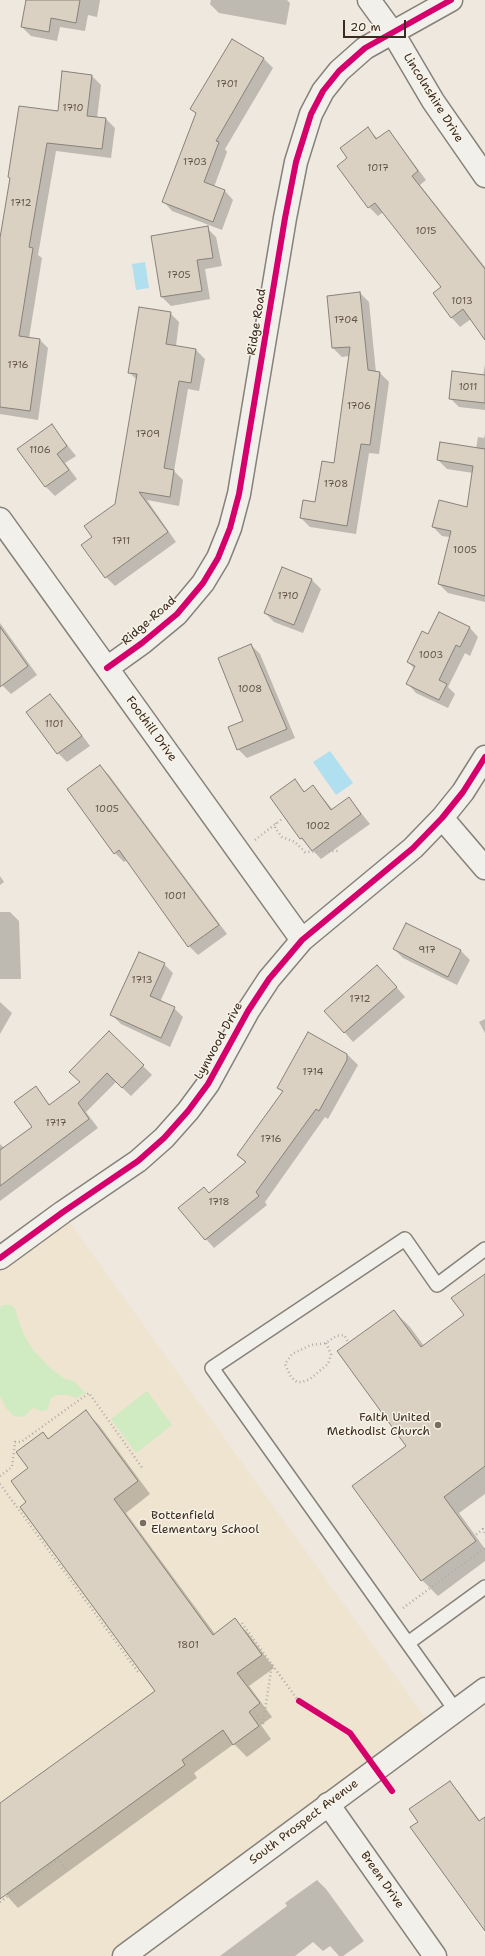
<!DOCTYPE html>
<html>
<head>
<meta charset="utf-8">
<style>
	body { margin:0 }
	#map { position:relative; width:485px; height:1956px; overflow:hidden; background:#eee8de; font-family:"Shantell Sans",sans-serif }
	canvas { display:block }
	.scale { position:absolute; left:343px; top:20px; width:63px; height:18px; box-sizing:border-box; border:2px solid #3b2a1e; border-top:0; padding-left:5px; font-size:12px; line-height:14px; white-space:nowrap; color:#3b2a1e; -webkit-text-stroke:3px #f7f3e8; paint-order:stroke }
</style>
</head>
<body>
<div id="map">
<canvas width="485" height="1956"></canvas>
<div class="scale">20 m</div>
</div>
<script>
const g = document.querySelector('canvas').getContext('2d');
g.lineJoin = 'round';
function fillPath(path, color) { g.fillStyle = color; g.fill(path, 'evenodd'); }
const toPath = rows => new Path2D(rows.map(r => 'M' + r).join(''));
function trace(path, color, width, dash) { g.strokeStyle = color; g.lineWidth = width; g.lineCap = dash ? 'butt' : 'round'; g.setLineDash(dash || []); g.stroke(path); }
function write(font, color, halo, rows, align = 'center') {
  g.font = font + ' "Shantell Sans",sans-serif'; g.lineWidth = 3; g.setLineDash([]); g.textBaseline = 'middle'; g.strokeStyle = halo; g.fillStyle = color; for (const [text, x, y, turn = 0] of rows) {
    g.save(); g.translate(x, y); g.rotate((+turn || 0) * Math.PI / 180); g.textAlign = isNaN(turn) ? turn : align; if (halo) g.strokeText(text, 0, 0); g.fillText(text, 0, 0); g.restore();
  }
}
fillPath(toPath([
	[68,1220,434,1730,119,1956,0,1956,0,1270]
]), '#efe4d0');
fillPath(toPath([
	[2,1305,11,1305,16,1310,17,1317,25,1337,34,1351,50,1368,65,1379,74,1381,85,1393,76,1398,67,1395,56,1395,51,1398,47,1410,41,1411,33,1408,23,1417,14,1416,6,1408,0,1396,0,1309],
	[147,1391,172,1425,136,1453,111,1419]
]), '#d0eac2');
fillPath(toPath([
	[145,262,149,288,136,290,132,264],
	[330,751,353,783,336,795,313,762]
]), '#b0dfef');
fillPath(toPath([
	[27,0,100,0,97,17,88,15,85,31,60,27,57,41,31,36,22,27],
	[211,0,287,0,290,3,286,25,219,13,210,4],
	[233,40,264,59,273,68,225,149,227,152,214,187,225,191,233,200,222,230,172,211,164,202,197,115,192,109],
	[92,76,101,85,97,118,106,119,115,128,111,158,56,151,38,255,42,258,29,338,39,339,48,348,38,420,0,414,0,244,58,112],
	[368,129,378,139,389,132,397,141,426,180,420,185,485,267,485,337,471,319,460,327,452,318,434,293,442,288,383,212,378,216,369,207,349,158],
	[207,228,216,237,222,266,205,269,210,299,171,306,162,297],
	[360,293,369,302,376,373,380,373,389,382,379,454,369,453,356,534,310,527,301,518,316,503,335,464,349,356,342,357,333,348],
	[170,313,179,322,176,346,196,350,205,359,199,391,188,389,174,471,183,480,179,506,147,500,176,542,115,586,106,577,94,538,116,504,137,380,129,372],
	[485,364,485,410,459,407,450,398,483,376],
	[52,426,76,456,65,463,77,479,55,496,46,487,19,450],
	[485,434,485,602,448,593,439,584,450,537,442,536,433,527,468,508,473,473,447,469,438,460,476,449,478,437,484,438],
	[282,568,312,580,321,589,303,633,274,622,265,613],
	[439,613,470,628,478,637,470,656,465,653,448,687,455,694,448,708,416,693,408,684,415,669,408,662,429,635],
	[0,623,37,675,11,694,0,683],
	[251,645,260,654,295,738,247,758,238,749,245,721],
	[50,695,59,704,90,746,67,762,58,753,27,712],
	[100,766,109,775,227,934,198,955,189,946,127,860,124,862,115,853],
	[295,781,305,792,313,786,333,810,349,798,370,824,321,859,301,838],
	[0,876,4,882,0,885],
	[0,912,10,912,19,921,21,979,0,979],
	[407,924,461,951,470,960,457,985,403,958,394,949],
	[164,964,173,973,160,1002,174,1008,183,1017,170,1047,121,1024,112,1015],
	[386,975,405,997,353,1042,326,1011],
	[0,1002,12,1013,0,1034],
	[485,1019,485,1033,479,1022],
	[109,1032,152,1075,131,1096,116,1082,86,1112,98,1128,0,1201,0,1144,4,1148,33,1127,35,1088,50,1105,81,1083],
	[308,1034,349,1056,358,1065,328,1119,325,1117,265,1202,267,1205,214,1248,206,1239,209,1194,246,1163,238,1155,283,1092,278,1088],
	[485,1275,485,1494,459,1513,485,1549,485,1561,438,1596,422,1580,394,1311,410,1327,424,1346,465,1316],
	[86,1412,99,1425,150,1494,126,1513,215,1634,235,1620,248,1633,274,1668,249,1686,272,1717,261,1725,271,1739,247,1757,234,1744,194,1773,197,1778,18,1908,0,1888,0,1805,156,1691,28,1502,29,1469,43,1434,49,1439],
	[449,1782,458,1791,480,1821,485,1818,485,1930,420,1822],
	[317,1880,326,1889,364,1941,343,1956,339,1956,330,1946,323,1951,313,1942,295,1956,220,1956,287,1906,285,1903]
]), '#0003');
const building = toPath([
	[26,0,80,0,76,23,51,18,49,32,21,27,26,0],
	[232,39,264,58,216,141,219,142,204,182,225,190,213,222,162,202,196,113,190,109,232,39],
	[62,71,92,75,87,116,106,118,102,149,47,143,29,247,33,248,19,336,40,339,30,411,0,407,0,238,10,178,8,177,19,106,58,111,62,71],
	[368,127,376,139,389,130,418,171,412,176,485,269,485,340,463,309,451,318,433,293,441,287,375,203,368,208,337,166,347,158,340,148,368,127],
	[208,226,213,258,197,260,202,291,161,297,151,236,208,226],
	[360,292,368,370,380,372,370,445,361,444,347,526,300,518,303,500,315,502,322,461,334,463,350,347,332,348,327,296,360,292],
	[139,307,171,312,166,344,196,349,191,383,179,381,164,468,174,470,170,497,139,492,168,532,105,578,81,545,92,537,84,526,115,504,137,374,128,373,139,307],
	[452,371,485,375,485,403,449,399,452,371],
	[52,424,67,446,57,454,69,470,45,487,17,449,52,424],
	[440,442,485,449,485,596,438,584,451,531,432,527,439,500,467,507,473,466,437,460,440,442],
	[282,567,312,579,294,625,264,613,282,567],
	[439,612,470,627,460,647,456,645,439,680,447,684,439,700,406,684,415,666,407,662,422,631,428,634,439,612],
	[0,627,28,666,0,687,0,627],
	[251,644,287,729,237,750,228,727,243,721,218,658,251,644],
	[50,694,82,736,57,754,26,712,50,694],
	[100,765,219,925,188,947,119,850,114,854,67,789,100,765],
	[295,779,304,792,313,785,331,810,349,797,361,814,312,851,302,838,300,839,270,797,295,779],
	[406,923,461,950,448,977,393,949,406,923],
	[139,952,165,963,150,996,175,1007,161,1038,110,1015,139,952],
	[377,965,397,987,344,1033,324,1011,377,965],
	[109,1031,144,1065,122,1088,107,1073,78,1103,89,1119,0,1186,0,1150,32,1127,14,1102,36,1086,49,1105,80,1082,69,1072,109,1031],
	[308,1032,347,1054,347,1060,319,1111,316,1109,256,1192,259,1196,205,1240,178,1208,204,1187,209,1193,246,1162,237,1155,283,1091,277,1088,308,1032],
	[485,1274,485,1466,444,1497,476,1541,421,1581,352,1486,406,1446,337,1351,394,1310,421,1347,464,1315,451,1298,485,1274],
	[86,1410,138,1481,114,1499,213,1635,235,1618,262,1655,237,1673,260,1703,249,1712,259,1726,233,1745,223,1730,182,1760,185,1765,0,1899,0,1803,155,1691,20,1507,26,1502,11,1481,28,1468,16,1452,43,1432,48,1439,86,1410],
	[450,1781,479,1821,485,1817,485,1931,410,1827,418,1822,409,1809,450,1781]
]);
fillPath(building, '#dad1c3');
trace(building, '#878179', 1);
const lane = toPath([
	[408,1643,485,1587],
	[456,1711,212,1368,405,1239,437,1285,485,1249]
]);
const street = toPath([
	[369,0,393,33,433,101,485,176],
	[0,519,302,940],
	[107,668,142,643,177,614,203,583,218,558,230,528,239,494,285,218,296,162,311,114,323,91,339,71,365,48,451,0],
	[442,818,485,868],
	[0,1258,63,1212,138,1161,164,1138,188,1111,208,1084,248,1011,269,979,286,959,302,940,413,848,442,818,463,792,485,757],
	[328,1804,435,1956]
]);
const secondary = toPath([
	[124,1956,485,1689]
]);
trace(lane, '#878179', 16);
trace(street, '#878179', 25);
trace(secondary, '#878179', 25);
trace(toPath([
	[276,823,275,828,282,837,295,842,305,852,339,851],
	[255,840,282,819],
	[326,1343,331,1354,328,1364,310,1379,302,1382,297,1382,291,1377,285,1364,292,1354,311,1345,326,1343,336,1336,344,1335,349,1343],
	[0,1476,12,1467,15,1442,21,1442,89,1393,143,1469],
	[0,1484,138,1672],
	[473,1537,483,1529,485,1533],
	[403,1608,485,1548],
	[242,1623,297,1699],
	[252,1709,263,1724],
	[263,1724,272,1664],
	[0,1902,59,1859,66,1870]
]), '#b0aca8', 2.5, [1, 3]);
trace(lane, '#f1f0eb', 13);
trace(street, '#f1f0eb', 22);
trace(secondary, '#f1f0eb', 22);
trace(toPath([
	[107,668,142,643,177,614,203,583,218,558,230,528,239,494,285,218,296,162,311,114,323,91,339,71,365,48,451,0],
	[0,1258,63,1212,138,1161,164,1138,188,1111,208,1084,248,1011,269,979,286,959,302,940,413,848,442,818,463,792,485,757],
	[299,1701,350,1733,392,1791]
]), '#d6006c', 6);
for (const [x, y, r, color] of [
	[438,1425,4,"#7a6c61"],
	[143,1523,4,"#7a6c61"]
]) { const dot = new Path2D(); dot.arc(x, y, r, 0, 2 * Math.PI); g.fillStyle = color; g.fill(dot); trace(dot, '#f7f3e8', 1.5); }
write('10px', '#645448', null, [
	["1701",227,84],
	["1710",73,108],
	["1703",195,162],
	["1017",378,168],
	["1712",21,203],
	["1015",426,231],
	["1705",179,275],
	["1013",462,301],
	["1704",346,320],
	["1716",18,365],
	["1011",468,387],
	["1706",359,406],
	["1709",148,434],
	["1106",40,450],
	["1708",336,484],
	["1711",121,541],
	["1005",465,550],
	["1710",288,596],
	["1003",431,655],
	["1008",250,689],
	["1101",54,724],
	["1005",107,809],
	["1002",318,826],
	["1001",175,896],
	["917",427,950],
	["1713",142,980],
	["1712",360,999],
	["1714",313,1072],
	["1717",56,1123],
	["1716",271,1139],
	["1718",219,1202],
	["1801",188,1645]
]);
write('12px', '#3b2a1e', '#f7f3e8', [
	["Lincolnshire Drive",433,98,58],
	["Ridge Road",257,322,-81],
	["Ridge Road",149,621,-41],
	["Foothill Drive",151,729,54],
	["Lynwood Drive",219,1041,-61],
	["South Prospect Avenue",304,1822,-37],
	["Breen Drive",382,1880,55]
]);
write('12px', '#3b2a1e', '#f7f3e8', [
	["Faith United",430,1418],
	["Methodist Church",430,1432],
	["Bottenfield",151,1516,"left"],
	["Elementary School",151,1530,"left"]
], 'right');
</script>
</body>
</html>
